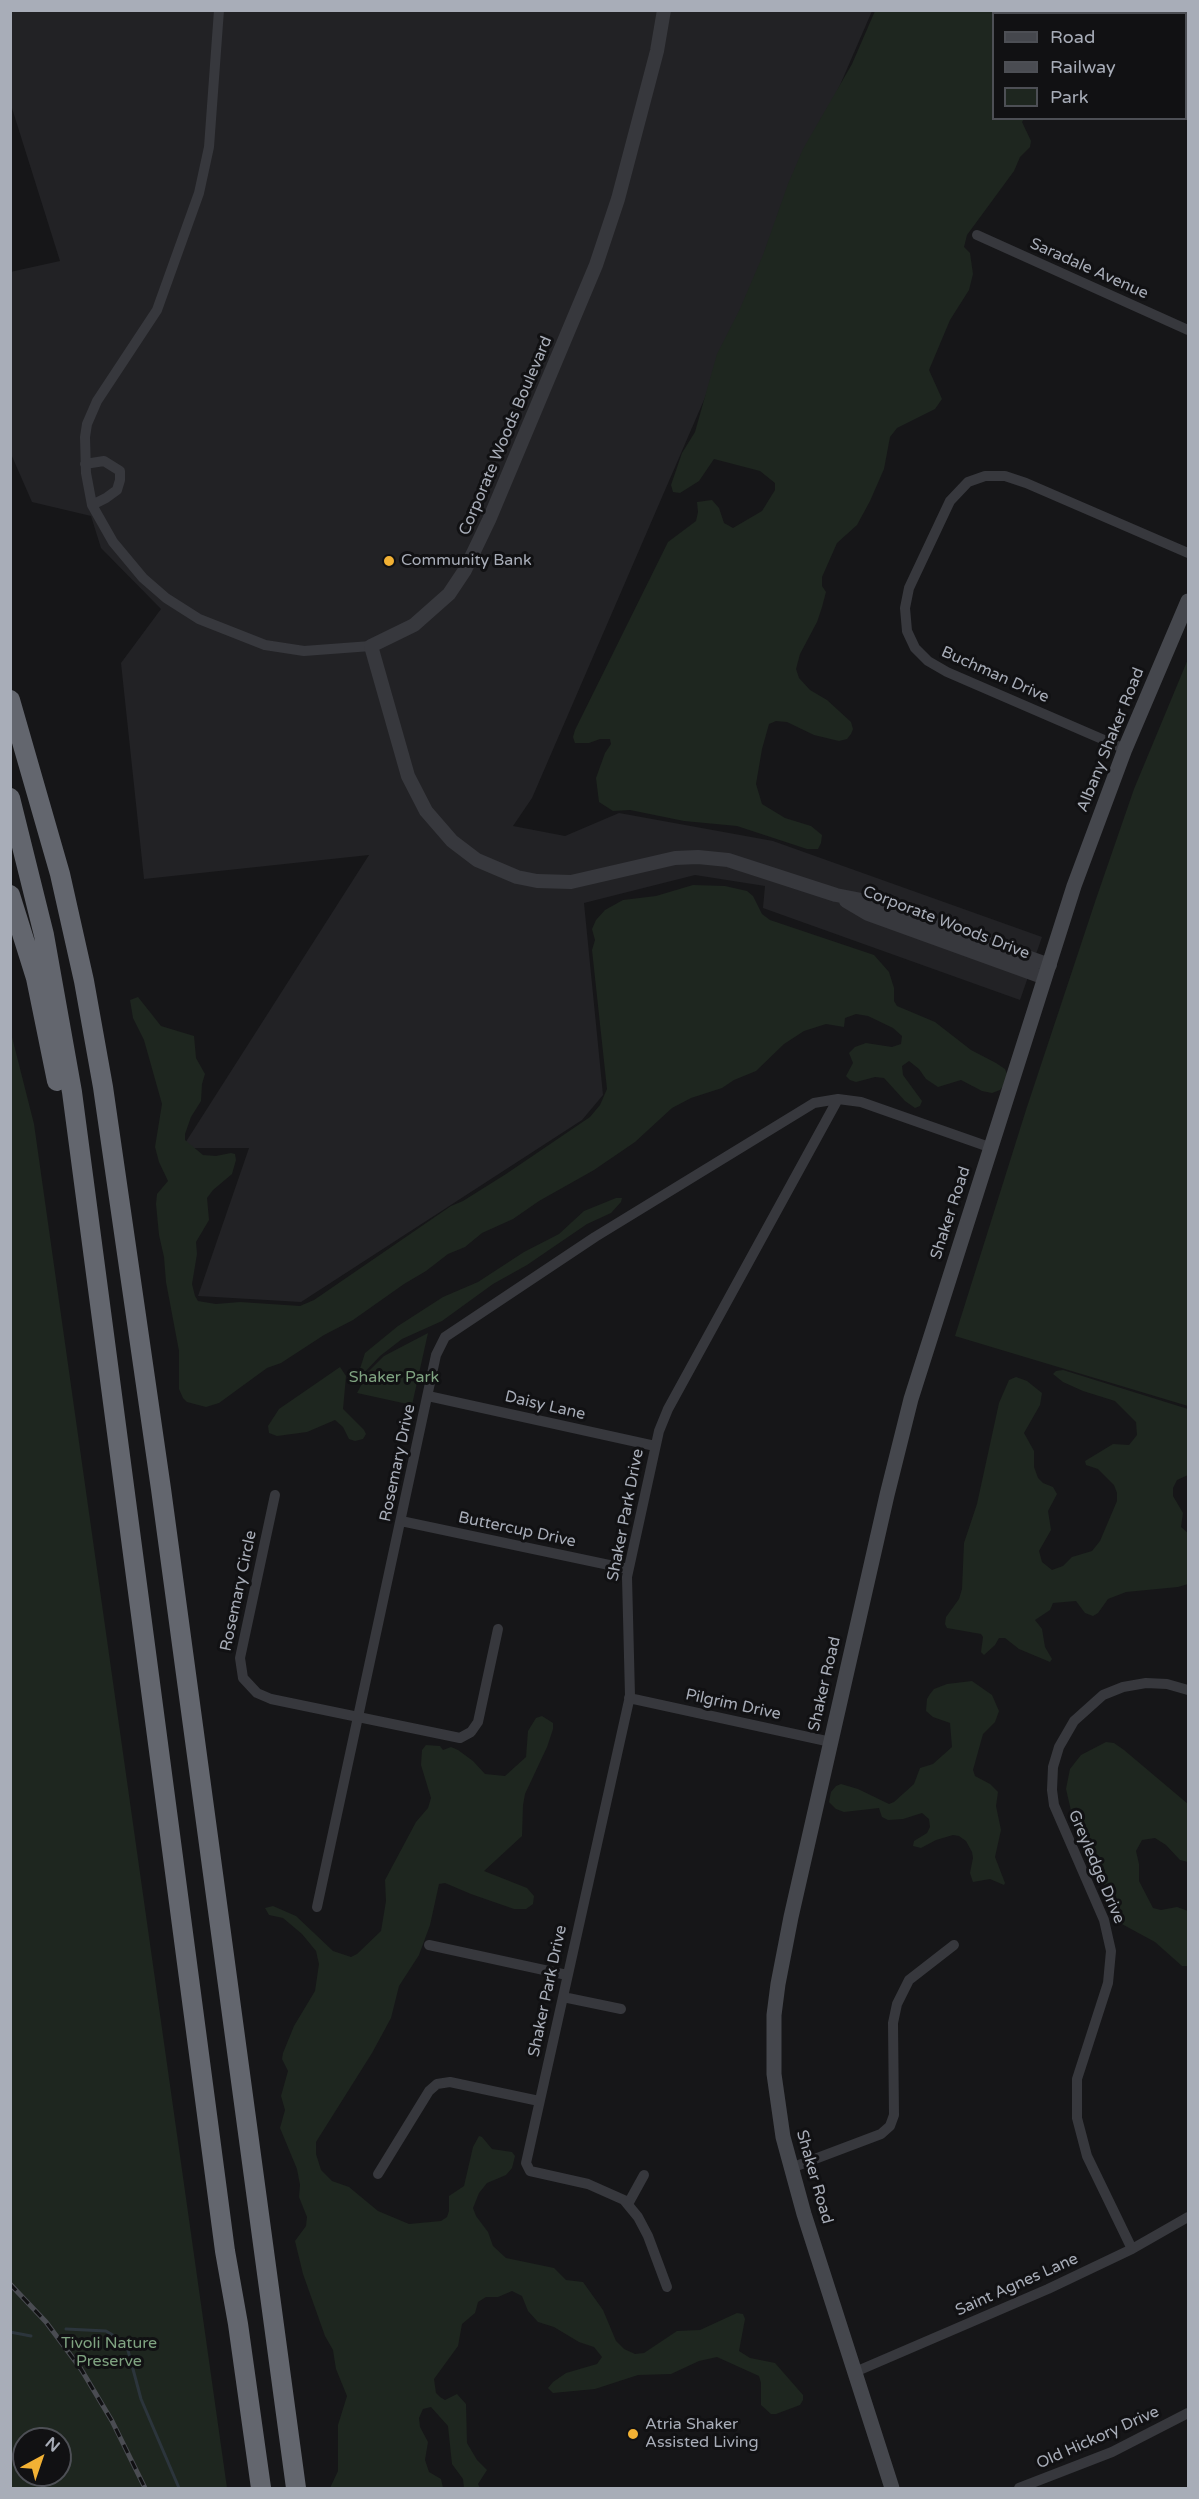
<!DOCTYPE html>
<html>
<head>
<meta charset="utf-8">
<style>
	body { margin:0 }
	#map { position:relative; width:1199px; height:2499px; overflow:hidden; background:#161618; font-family:"Varela Round",sans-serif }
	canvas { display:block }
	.frame { position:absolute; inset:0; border:12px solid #a8adb8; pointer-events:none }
	.legend { position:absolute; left:992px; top:12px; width:195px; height:108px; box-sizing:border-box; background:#111113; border:2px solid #4d4f55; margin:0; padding:8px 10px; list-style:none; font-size:18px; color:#a8adb8 }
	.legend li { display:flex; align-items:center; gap:12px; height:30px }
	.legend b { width:30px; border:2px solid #4d4f55 }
	.north { position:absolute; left:12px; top:2427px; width:60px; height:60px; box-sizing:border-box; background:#111113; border:2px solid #4d4f55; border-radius:50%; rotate:40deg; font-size:16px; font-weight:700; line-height:24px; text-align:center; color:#a8adb8 }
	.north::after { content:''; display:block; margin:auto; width:21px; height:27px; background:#f2b134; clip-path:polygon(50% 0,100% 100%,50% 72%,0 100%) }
</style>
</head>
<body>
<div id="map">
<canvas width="1199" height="2499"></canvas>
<div class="frame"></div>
<ul class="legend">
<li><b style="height:8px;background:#45474d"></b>Road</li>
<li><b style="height:8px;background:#4a4c52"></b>Railway</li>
<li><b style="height:16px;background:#1e261f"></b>Park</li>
</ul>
<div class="north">N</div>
</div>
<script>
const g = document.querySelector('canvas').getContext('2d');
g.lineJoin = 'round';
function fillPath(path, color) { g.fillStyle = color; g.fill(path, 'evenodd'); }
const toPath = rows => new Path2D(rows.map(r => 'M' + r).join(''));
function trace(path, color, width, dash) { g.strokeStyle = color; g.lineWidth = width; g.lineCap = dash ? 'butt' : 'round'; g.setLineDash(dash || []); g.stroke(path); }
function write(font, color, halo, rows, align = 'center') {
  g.font = font + ' "Varela Round",sans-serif'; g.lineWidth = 6; g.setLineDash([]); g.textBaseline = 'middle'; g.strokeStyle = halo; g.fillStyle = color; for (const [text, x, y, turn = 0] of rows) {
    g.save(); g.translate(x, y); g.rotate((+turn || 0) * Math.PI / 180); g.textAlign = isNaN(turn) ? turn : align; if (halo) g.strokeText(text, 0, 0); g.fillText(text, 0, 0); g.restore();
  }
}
fillPath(toPath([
	[11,11,872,11,532,798,513,826,565,836,619,813,773,841,1042,937,1020,1000,763,908,765,886,695,875,584,903,603,1095,582,1120,301,1302,198,1296,249,1148,182,1148,369,855,144,879,121,663,161,609,101,548,91,516,32,502,11,454,10,272,60,261,11,105]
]), '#222225');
fillPath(toPath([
	[875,11,1066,11,1064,14,994,14,994,118,1024,119,1022,122,1031,141,1030,147,1020,157,1014,171,967,235,964,247,970,253,973,274,969,290,950,320,929,370,942,399,935,409,897,428,890,437,884,469,870,501,857,525,837,543,822,577,822,586,826,592,822,607,817,622,800,654,796,669,799,678,810,690,827,700,851,722,853,729,851,734,847,739,839,741,814,735,787,722,776,721,769,724,762,749,756,784,762,804,785,818,811,826,822,835,821,843,818,849,807,849,737,826,684,821,630,810,613,811,599,802,596,778,605,753,611,744,610,739,600,739,589,743,575,743,573,737,575,730,668,542,696,521,698,512,697,502,712,500,719,508,724,523,733,528,762,511,775,490,775,483,760,471,714,459,699,481,680,493,673,492,671,485,682,453,695,432,717,354,739,311,763,255,788,184,803,149,852,64],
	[1188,659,1188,1406,955,1336,1026,1110,1096,899,1134,789],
	[693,885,725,886,747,891,753,896,762,914,770,920,874,955,889,972,894,988,894,1001,897,1006,935,1022,971,1050,996,1063,1005,1069,1007,1074,1004,1085,1000,1090,992,1093,982,1091,961,1080,938,1087,926,1079,919,1069,909,1061,902,1066,903,1075,922,1101,920,1106,915,1108,905,1101,884,1078,875,1077,856,1082,850,1080,846,1076,853,1063,849,1053,855,1047,866,1043,892,1047,901,1044,902,1036,893,1028,868,1016,856,1014,845,1018,844,1027,826,1024,804,1031,784,1044,756,1071,734,1080,722,1088,691,1098,672,1108,635,1142,594,1170,539,1201,513,1219,482,1233,465,1247,448,1254,426,1271,404,1284,353,1320,324,1335,281,1363,267,1368,219,1403,206,1407,187,1402,183,1398,179,1389,179,1351,166,1282,164,1257,159,1235,156,1204,157,1194,168,1181,159,1162,155,1147,162,1104,144,1040,133,1018,130,1000,138,997,161,1026,194,1036,196,1058,205,1074,202,1084,201,1101,191,1117,185,1134,185,1140,203,1155,216,1156,231,1153,235,1154,236,1160,232,1174,213,1190,207,1198,209,1220,196,1242,197,1254,192,1284,195,1296,198,1301,216,1304,240,1302,300,1306,314,1300,451,1206,463,1201,506,1174,590,1117,600,1105,607,1089,592,950,595,940,592,929,596,920,605,910,623,900,656,896],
	[11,1033,34,1124,227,2488,11,2488],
	[24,2439,60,2439,60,2475,24,2475],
	[616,1198,622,1198,621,1202,611,1213,587,1224,527,1265,493,1284,442,1321,402,1339,380,1356,363,1374,359,1372,365,1353,398,1326,443,1297,478,1282,524,1252,559,1234,584,1211],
	[428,1333,412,1405,357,1393,368,1372,384,1356],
	[340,1367,346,1376,343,1409,364,1430,366,1434,363,1439,355,1441,349,1439,343,1427,335,1420,307,1432,277,1436,269,1433,268,1426,279,1409],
	[1063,1370,1188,1409,1188,1475,1177,1480,1173,1488,1173,1496,1183,1513,1181,1527,1188,1533,1188,1584,1178,1587,1126,1592,1108,1599,1098,1613,1093,1616,1085,1613,1076,1601,1053,1603,1050,1610,1035,1620,1042,1629,1045,1647,1052,1659,1050,1662,1019,1649,1005,1638,999,1638,995,1645,984,1655,981,1652,983,1637,981,1634,947,1628,945,1624,946,1617,959,1599,962,1589,964,1543,977,1504,999,1403,1009,1380,1016,1377,1027,1381,1042,1393,1040,1405,1024,1433,1034,1451,1034,1467,1038,1478,1043,1483,1053,1487,1057,1494,1048,1511,1051,1530,1039,1551,1042,1562,1052,1570,1063,1566,1072,1557,1092,1551,1100,1541,1117,1501,1117,1493,1114,1485,1098,1469,1086,1465,1085,1461,1113,1444,1129,1445,1137,1435,1136,1422,1115,1401,1083,1391,1063,1382,1053,1374,1056,1371],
	[972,1681,992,1695,999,1711,995,1722,983,1734,973,1770,975,1776,990,1784,998,1792,996,1806,1001,1830,995,1857,1005,1883,1004,1885,990,1879,973,1882,970,1873,973,1858,972,1852,966,1841,959,1836,953,1835,936,1840,921,1848,913,1846,914,1841,927,1833,930,1827,929,1819,922,1813,903,1819,888,1820,882,1817,879,1808,844,1812,836,1809,829,1802,831,1792,836,1786,841,1784,858,1789,889,1804,894,1802,914,1784,920,1768,933,1764,952,1747,950,1723,933,1717,926,1711,927,1699,930,1694,934,1689,947,1684],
	[542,1716,553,1723,553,1729,547,1747,525,1794,523,1805,522,1836,484,1871,527,1888,534,1896,533,1904,526,1909,514,1909,471,1894,445,1883,439,1884,430,1925,419,1955,399,1986,391,2018,372,2053,316,2142,316,2154,321,2170,332,2181,349,2187,378,2211,409,2224,441,2221,447,2217,449,2211,449,2196,464,2186,473,2147,479,2136,482,2137,492,2149,512,2152,515,2156,512,2168,506,2175,487,2183,479,2193,473,2208,476,2216,488,2232,493,2246,506,2258,554,2268,566,2280,583,2282,603,2310,616,2341,624,2349,635,2354,644,2353,677,2331,700,2330,737,2313,743,2314,745,2319,739,2351,750,2358,775,2363,803,2395,803,2400,800,2405,776,2414,771,2414,761,2405,761,2383,759,2376,717,2357,699,2361,671,2374,638,2375,595,2389,553,2393,548,2388,553,2382,566,2373,597,2364,602,2357,594,2347,579,2342,554,2327,538,2322,528,2311,522,2296,512,2291,498,2297,486,2297,478,2302,475,2313,462,2324,458,2346,434,2379,436,2393,440,2397,445,2400,457,2394,466,2404,467,2443,477,2460,487,2470,478,2484,480,2488,464,2488,463,2479,452,2464,448,2426,431,2407,423,2409,419,2418,420,2427,428,2442,425,2460,429,2472,441,2479,443,2488,330,2488,338,2471,338,2425,347,2396,336,2369,333,2350,325,2336,303,2274,295,2241,306,2226,307,2217,299,2197,300,2185,297,2169,280,2128,285,2110,281,2096,288,2071,282,2059,283,2053,294,2026,315,1991,319,1964,316,1951,302,1934,283,1918,269,1915,265,1908,273,1906,296,1916,333,1951,351,1957,357,1954,381,1931,386,1901,385,1880,416,1822,428,1808,431,1798,421,1765,422,1750,426,1745,440,1746,443,1750,451,1747,458,1750,473,1761,485,1774,505,1776,526,1757,528,1731,536,1718],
	[1106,1742,1114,1743,1124,1750,1188,1804,1188,1862,1180,1860,1166,1845,1155,1838,1142,1840,1136,1851,1139,1864,1139,1881,1153,1908,1161,1910,1177,1907,1188,1911,1188,1966,1182,1966,1155,1942,1120,1923,1116,1904,1106,1890,1090,1846,1072,1815,1066,1789,1070,1769,1081,1755]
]), '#1e261f');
trace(toPath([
	[66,2329,106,2331,126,2343,141,2399,179,2488],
	[10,2332,31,2336]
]), '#2c353c', 3);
trace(toPath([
	[219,10,209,147,199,193,157,310,97,401,87,424,85,437,86,473,92,505,113,542,143,578,166,598,199,619,265,645,304,651,371,646],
	[1186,104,1188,105],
	[977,235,1188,330],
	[85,464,104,461,120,471,120,480,117,490,106,498,92,505],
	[1125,749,947,672,928,661,915,648,907,631,905,608,909,588,950,501,968,482,985,476,1005,476,1026,483,1188,553],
	[428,1396,655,1446],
	[275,1495,240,1658,243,1678,257,1693,271,1699,460,1738,471,1732,478,1722,498,1629],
	[401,1521,628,1569],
	[629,1698,831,1742],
	[317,1907,436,1355,445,1337,595,1237,814,1103,838,1099,861,1102,992,1148],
	[429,1945,567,1975],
	[563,1997,621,2009],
	[791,2168,881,2134,890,2126,894,2115,893,2023,897,2004,909,1980,954,1945],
	[378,2174,429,2091,437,2084,450,2082,539,2101],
	[628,2204,644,2175],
	[1132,2249,1087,2156,1077,2118,1077,2079,1108,1983,1111,1951,1104,1920,1054,1805,1052,1790,1053,1767,1059,1747,1074,1721,1103,1695,1123,1687,1146,1683,1167,1684,1188,1690],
	[667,2287,648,2236,638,2217,624,2200,588,2184,530,2171,526,2163,630,1696,627,1577,659,1431,668,1409,838,1099],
	[855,2372,1048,2289,1132,2249,1188,2217],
	[1019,2488,1112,2452,1188,2413]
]), '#37383d', 10);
trace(toPath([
	[664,10,657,51,618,199,596,265,489,520,465,570,449,594,414,625,371,646,408,776,426,811,452,841,477,860,517,877,537,881,571,882,675,858,698,857,728,860,836,895,872,902,1050,965],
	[846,901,868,914,1045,978]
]), '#37383d', 14);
trace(toPath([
	[892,2488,804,2214,783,2137,774,2074,774,2015,778,1984,791,1917,887,1495,911,1399,1074,886,1125,749,1188,601]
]), '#45474d', 15);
trace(toPath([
	[10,700,60,874,84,981,103,1087,161,1489,296,2488],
	[10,798,44,935,72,1092,225,2251,238,2324,261,2488],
	[10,895,36,978,57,1081]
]), '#63666e', 20);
const rail = toPath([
	[10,2284,46,2322,81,2369,112,2421,145,2488]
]);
trace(rail, '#4a4c52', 5);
trace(rail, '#111113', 3, [9]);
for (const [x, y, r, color] of [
	[389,561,6,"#f2b134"],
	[633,2434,6,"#f2b134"]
]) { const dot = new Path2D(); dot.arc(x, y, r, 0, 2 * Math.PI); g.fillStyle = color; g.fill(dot); trace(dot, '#111113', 2); }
write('16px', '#a8adb8', '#111113', [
	["Saradale Avenue",1089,269,24],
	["Corporate Woods Boulevard",506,436,-67],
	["Buchman Drive",995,675,24],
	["Albany Shaker Road",1111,740,-68],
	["Corporate Woods Drive",946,923,21],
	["Shaker Road",951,1213,-72],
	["Daisy Lane",545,1406,13],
	["Rosemary Drive",398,1463,-78],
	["Shaker Park Drive",626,1515,-79],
	["Buttercup Drive",517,1530,12],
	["Rosemary Circle",239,1591,-78],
	["Shaker Road",825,1684,-77],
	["Pilgrim Drive",733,1705,12],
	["Greyledge Drive",1096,1867,67],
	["Shaker Park Drive",548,1991,-78],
	["Shaker Road",814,2177,74],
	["Saint Agnes Lane",1017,2285,-24],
	["Old Hickory Drive",1098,2438,-24]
]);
write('16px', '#a8adb8', '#111113', [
	["Community Bank",401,561],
	["Atria Shaker",645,2425],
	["Assisted Living",645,2443]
], 'left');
write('16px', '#7fa381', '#111113', [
	["Shaker Park",394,1378],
	["Tivoli Nature",109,2344],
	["Preserve",109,2362]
]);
</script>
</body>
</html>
